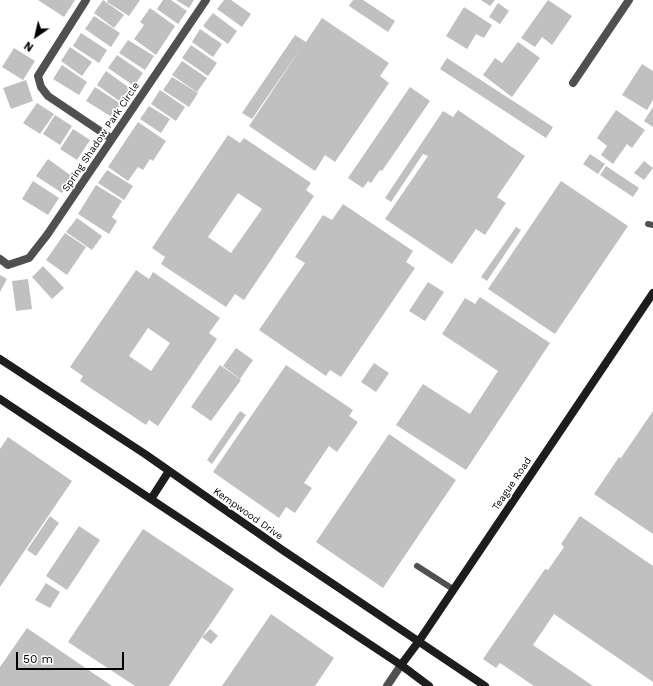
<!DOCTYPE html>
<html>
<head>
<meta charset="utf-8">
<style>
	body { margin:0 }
	#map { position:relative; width:653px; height:686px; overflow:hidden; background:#fff; font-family:"Work Sans",sans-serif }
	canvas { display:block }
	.north { position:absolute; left:16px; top:16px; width:40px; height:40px; -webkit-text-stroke:3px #fff; paint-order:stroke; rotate:214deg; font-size:11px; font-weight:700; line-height:16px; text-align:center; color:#000 }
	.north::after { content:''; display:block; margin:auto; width:14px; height:18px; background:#000; clip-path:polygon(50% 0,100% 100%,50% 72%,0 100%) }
	.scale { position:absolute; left:16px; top:652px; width:108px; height:18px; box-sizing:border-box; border:2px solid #000; border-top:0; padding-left:5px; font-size:12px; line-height:14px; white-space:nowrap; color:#000; -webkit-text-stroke:3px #fff; paint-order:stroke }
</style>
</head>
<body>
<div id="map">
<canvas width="653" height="686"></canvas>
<div class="north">N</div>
<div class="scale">50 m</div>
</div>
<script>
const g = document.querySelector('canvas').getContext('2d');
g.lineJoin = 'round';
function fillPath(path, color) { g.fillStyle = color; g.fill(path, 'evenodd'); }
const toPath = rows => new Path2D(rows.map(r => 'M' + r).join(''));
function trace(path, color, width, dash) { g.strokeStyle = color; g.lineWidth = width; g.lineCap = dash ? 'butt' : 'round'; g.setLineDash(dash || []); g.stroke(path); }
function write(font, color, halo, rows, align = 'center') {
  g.font = font + ' "Work Sans",sans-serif'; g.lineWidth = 3.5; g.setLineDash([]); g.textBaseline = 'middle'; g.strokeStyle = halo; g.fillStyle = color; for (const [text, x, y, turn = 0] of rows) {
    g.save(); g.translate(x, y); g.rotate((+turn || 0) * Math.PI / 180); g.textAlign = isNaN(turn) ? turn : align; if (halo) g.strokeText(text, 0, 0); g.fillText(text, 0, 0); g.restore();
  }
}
fillPath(toPath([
	[38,0,75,0,64,17],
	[103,0,124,15,114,28,94,13],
	[108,0,140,0,129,16,107,2],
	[163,0,171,0,187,11,178,24,157,9],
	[176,0,194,0,189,8],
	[224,0,231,0,251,14,242,27,217,9],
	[353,0,363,0,395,21,388,32,349,6],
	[481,0,495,0,490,6],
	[548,0,572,16,552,45,542,37,535,47,521,38],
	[498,3,509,11,500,24,489,17],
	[464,7,492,25,484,38,476,34,467,49,446,36],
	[150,8,175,26,156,55,134,39,144,25,140,22],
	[213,13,237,31,228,44,203,26],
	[94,16,120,33,111,47,85,29],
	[322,18,389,63,380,76,389,83,335,162,325,155,315,171,249,126,301,48,252,119,242,113,295,35,306,42],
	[200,29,222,44,213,57,192,42],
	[81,33,107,50,99,63,73,46],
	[128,40,154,56,145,70,119,53],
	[518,42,540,58,512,97,483,75,495,58,502,63],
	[191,45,217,63,208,76,182,58],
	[70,47,92,62,82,76,61,61],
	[14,48,35,61,23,80,2,67],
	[117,55,143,73,134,86,108,68],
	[447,58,553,127,546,138,440,69],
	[182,61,207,78,197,92,172,75],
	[642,64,653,71,653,100,647,110,622,95],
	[62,65,87,82,79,95,53,79],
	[106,71,131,89,122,103,97,85],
	[172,77,198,93,189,107,163,90],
	[26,80,33,101,11,109,3,88],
	[95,87,121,104,112,117,86,101],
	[410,87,430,101,382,171,380,170,371,183,368,181,363,188,348,178],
	[160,90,185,107,176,121,151,104],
	[37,103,54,114,40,134,23,123],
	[149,106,170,119,161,133,140,119],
	[653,107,653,127,644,121],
	[458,110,525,156,497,197,506,203,485,235,476,229,452,264,385,219,428,156,423,154,391,202,385,198,443,111,453,117],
	[616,110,645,130,632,148,627,144,613,164,601,155,607,146,597,138],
	[55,115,72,126,60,145,43,134],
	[138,122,166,141,153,161,150,159,143,170,138,167,128,181,108,167],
	[73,129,90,140,77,160,60,149],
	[228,135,240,143,244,138,311,183,306,190,314,196,244,300,235,294,226,307,161,264,165,257,152,248],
	[238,193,262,209,231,253,208,237],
	[590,154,605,164,598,174,583,164],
	[48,159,73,177,62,193,36,176],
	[644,161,653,168,644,180,634,173],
	[606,166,639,188,633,197,600,175],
	[107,170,133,186,124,200,98,183],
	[33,181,59,198,48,215,22,199],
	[561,181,628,226,555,334,488,289],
	[96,185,122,201,112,217,117,221,109,234,78,214],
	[343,204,413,251,406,262,415,268,341,377,330,370,326,376,259,330,305,263,295,257,323,215,332,220],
	[77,218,102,236,92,250,66,232],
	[516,227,521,230,487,281,481,277],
	[65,233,86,247,67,275,46,260],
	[43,266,64,288,52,299,32,277],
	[136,270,149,279,153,272,220,318,209,333,217,339,158,426,149,420,146,425,80,381,83,376,70,367],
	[148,328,170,343,151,371,129,356],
	[0,275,7,279,0,292],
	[28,279,32,309,16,311,12,281],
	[428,282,444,292,425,321,409,311],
	[480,297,550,343,466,470,396,425,423,384,470,414,498,371,442,334,465,298,475,304],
	[236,348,253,360,240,379,223,366],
	[374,363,389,373,376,392,361,382],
	[220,365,241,380,211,421,191,407],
	[286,365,353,410,349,416,358,422,337,452,329,446,304,483,312,488,295,513,286,507,279,518,213,472],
	[240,411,246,415,212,464,207,460],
	[653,411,653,534,594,494,619,457,621,458],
	[389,434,456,480,383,588,316,542],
	[8,437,72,481,0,587,0,449],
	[50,516,59,523,36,556,27,550],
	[580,516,653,566,653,682,554,614,533,645,593,686,534,686,500,663,496,668,483,659,545,569,548,570,564,547,561,544],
	[79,526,100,540,67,590,46,576],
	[143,529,234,589,169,686,135,686,68,642],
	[46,583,60,592,50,608,35,600],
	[271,614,334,658,315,686,222,686],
	[27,628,112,686,0,686,0,667],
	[210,629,218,636,211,644,202,637]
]), '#c0c0c0');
trace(toPath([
	[648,224,653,225],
	[417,566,453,589]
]), '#505050', 6);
trace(toPath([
	[86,0,38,76,41,87,48,96,112,139],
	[573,83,629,0],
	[0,259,8,265,29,258,47,235,206,0],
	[387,686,401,665]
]), '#505050', 8);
trace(toPath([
	[0,359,145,454,281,549,485,686],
	[0,399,401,665,429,686],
	[151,499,169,471],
	[401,665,419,641,653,293]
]), '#1d1d1d', 8);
write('10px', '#000', '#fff', [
	["Spring Shadow Park Circle",101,137,-56],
	["Teague Road",512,484,-56],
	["Kempwood Drive",248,514,35]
]);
</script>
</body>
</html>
